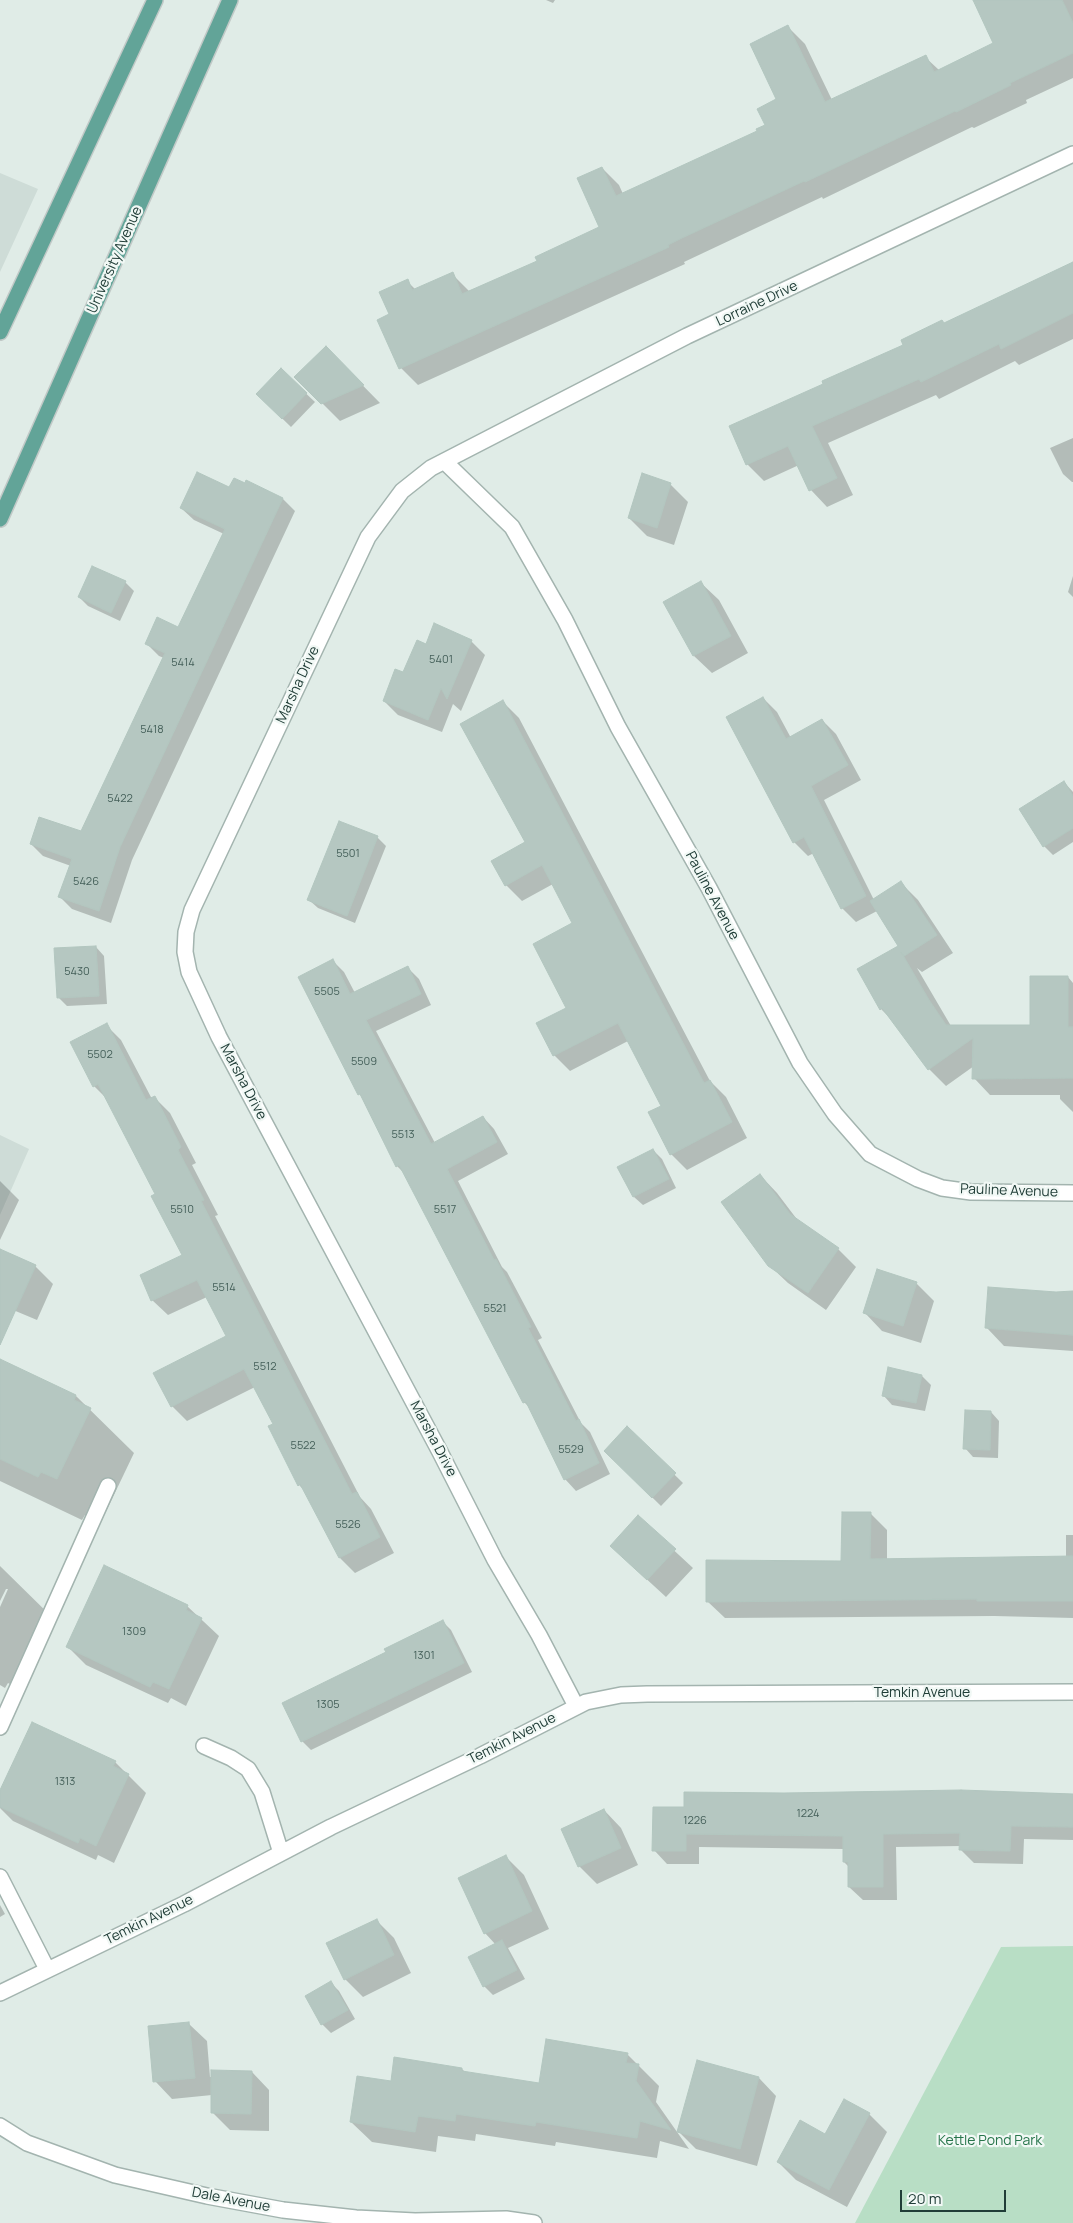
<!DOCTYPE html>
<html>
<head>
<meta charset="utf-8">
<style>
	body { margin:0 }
	#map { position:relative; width:1073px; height:2223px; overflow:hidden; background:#e0ece7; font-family:Manrope,sans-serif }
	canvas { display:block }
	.scale { position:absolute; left:900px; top:2190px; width:106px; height:22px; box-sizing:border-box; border:2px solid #203d37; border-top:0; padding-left:6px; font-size:15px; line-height:18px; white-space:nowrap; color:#203d37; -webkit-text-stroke:4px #f1f8f5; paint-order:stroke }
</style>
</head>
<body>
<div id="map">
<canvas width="1073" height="2223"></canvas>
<div class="scale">20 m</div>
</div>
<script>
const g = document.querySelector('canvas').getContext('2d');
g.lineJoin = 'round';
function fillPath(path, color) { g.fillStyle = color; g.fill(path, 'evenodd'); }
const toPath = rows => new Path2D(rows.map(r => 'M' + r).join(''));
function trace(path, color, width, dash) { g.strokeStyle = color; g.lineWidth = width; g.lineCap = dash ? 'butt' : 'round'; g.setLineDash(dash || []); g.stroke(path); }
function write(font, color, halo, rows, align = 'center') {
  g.font = font + ' Manrope,sans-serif'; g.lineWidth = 4.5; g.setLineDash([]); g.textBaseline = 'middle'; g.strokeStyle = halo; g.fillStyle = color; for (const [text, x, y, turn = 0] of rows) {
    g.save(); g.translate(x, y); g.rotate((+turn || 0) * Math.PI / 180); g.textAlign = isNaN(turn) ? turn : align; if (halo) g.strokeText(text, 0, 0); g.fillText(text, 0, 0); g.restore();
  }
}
fillPath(toPath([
	[0,173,38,189,0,272],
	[0,1135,29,1149,0,1215]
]), '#cedcd7');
fillPath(toPath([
	[1073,1946,1073,2223,855,2223,1001,1947]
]), '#b8dec5');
fillPath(toPath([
	[546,0,555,0,553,3],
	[974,0,1073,0,1073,78,1026,100,1027,103,974,128,972,127,823,199,822,197,701,254,684,262,685,264,418,385,401,368,379,320,391,315,407,281,416,290,452,274,469,291,539,262,601,228,602,168,619,185,623,194,759,131,767,125,778,100,788,27,805,44,832,100,925,57,939,70,995,44],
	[1073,263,1073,339,1019,365,1015,361,939,399,936,395,828,443,853,495,827,507,811,490,799,465,764,481,747,464,824,384],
	[326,348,380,403,340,421,322,403],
	[281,370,315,402,291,427,257,394],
	[1073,438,1073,482,1072,482,1063,474,1050,448],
	[247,482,283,499,295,511,132,860,111,923,72,909,60,897,71,866,43,856,31,844,82,833,164,658,159,656,146,643,179,628,224,534,194,520,181,508,246,485],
	[670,484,688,502,674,545,647,536,629,518],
	[1073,576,1073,597,1068,592],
	[125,582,134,591,120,621,88,606,79,597],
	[701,583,719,600,748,653,712,673,694,656],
	[471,641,485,655,461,711,453,704,442,732,398,715,384,701,404,673],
	[763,698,777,712,791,738,822,720,836,734,861,780,824,800,874,900,901,883,918,900,953,953,922,972,917,968,951,1026,1032,1026,1068,977,1073,983,1073,1112,1060,1099,1060,1095,990,1095,974,1078,974,1066,946,1086,929,1069,892,1020,881,1009,859,969,900,946,877,911,856,922,842,908,814,853,808,856,794,842],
	[503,702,519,718,710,1081,726,1097,747,1138,687,1170,671,1154,662,1106,628,1041,570,1071,554,1055,567,1008,574,923,553,884,522,901,506,885,526,843],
	[1064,782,1073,792,1073,842,1053,855,1044,846],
	[377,837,386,846,355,923,318,908,309,900],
	[96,947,104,956,107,1004,67,1006,58,997],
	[333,961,344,972,355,993,408,968,419,979,431,1005,376,1031,435,1143,483,1117,494,1129,508,1154,458,1181,502,1267,507,1272,542,1338,538,1340,581,1423,590,1432,610,1474,576,1491,565,1479,531,1409,524,1402,406,1175,397,1166,300,978],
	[106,1025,121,1040,152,1099,155,1098,170,1113,196,1163,192,1165,218,1215,215,1216,360,1497,371,1509,394,1553,355,1573,340,1558,305,1491,299,1485,274,1424,255,1387,187,1421,172,1406,228,1336,207,1297,168,1315,152,1300,184,1256,156,1194,107,1099,94,1086],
	[653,1150,662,1159,676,1188,643,1205,634,1197,619,1167],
	[760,1175,777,1193,799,1222,838,1249,856,1267,826,1310,788,1283,769,1265],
	[0,1181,19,1200,0,1240],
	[0,1265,35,1266,53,1284,37,1320,6,1307,0,1302],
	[916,1283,934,1301,921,1343,882,1331,865,1313],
	[1073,1293,1073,1351,1004,1346,987,1328,1056,1294],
	[0,1360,76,1396,134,1453,101,1522,85,1515,82,1520,0,1481],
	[922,1376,931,1385,925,1411,892,1405,884,1396],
	[991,1412,999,1421,998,1458,973,1457,965,1448],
	[627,1428,683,1483,661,1506,605,1451],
	[870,1513,887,1530,887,1560,1066,1557,1066,1535,1073,1535,1073,1618,994,1616,725,1618,707,1601,843,1562],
	[638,1517,693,1568,666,1597,629,1563],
	[0,1566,56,1621,24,1691,8,1683,5,1688,0,1685,0,1607,8,1589,6,1589,0,1601],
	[187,1606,219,1636,186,1706,171,1698,168,1703,86,1665,68,1647],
	[443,1622,451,1630,472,1672,311,1750,303,1742,284,1704,387,1652],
	[115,1762,146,1793,114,1863,98,1855,96,1860,13,1821,0,1808,0,1793],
	[961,1792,1073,1794,1073,1840,1024,1839,1023,1864,974,1863,961,1850,961,1846,896,1847,897,1900,863,1900,849,1887,849,1867,844,1862,844,1849,699,1847,699,1864,667,1864,654,1850,685,1809,784,1795],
	[604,1810,621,1828,638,1865,597,1884,579,1866],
	[506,1857,524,1875,549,1929,508,1948,525,1979,493,1995,484,1986,496,1945,485,1933],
	[0,1905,5,1914,0,1917],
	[376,1920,394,1938,411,1973,363,1997,345,1979],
	[331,1983,339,1991,355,2019,331,2033,322,2024,307,1996],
	[189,2024,207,2041,210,2077,252,2072,269,2090,269,2131,230,2130,212,2112,212,2095,172,2099,155,2081],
	[627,2054,659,2086,656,2102,689,2149,660,2141,657,2158,556,2142,555,2146,476,2134,475,2141,438,2136,436,2152,372,2142,351,2122,392,2082,462,2069,466,2073,540,2084],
	[759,2078,776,2096,757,2166,696,2149,679,2132],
	[869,2114,887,2132,847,2207,796,2180,778,2162]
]), '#0003');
const building = toPath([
	[973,0,1062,0,1073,23,1073,53,1010,83,1011,85,956,112,955,111,805,182,804,181,684,237,668,245,669,247,399,369,377,320,389,314,379,292,408,279,412,290,453,272,462,294,537,261,535,257,599,227,577,178,602,167,616,196,757,131,756,129,765,125,757,109,776,99,750,44,788,25,825,102,926,55,934,72,993,43,973,0],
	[1073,262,1073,313,1001,349,999,344,921,382,919,379,812,426,837,478,809,491,788,446,746,465,729,426,823,384,822,381,903,345,901,340,942,320,944,323,1073,262],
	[326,346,364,385,321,404,294,377,326,346],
	[281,368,307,393,282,419,256,394,281,368],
	[197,472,229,487,234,478,245,483,246,480,283,498,120,847,99,911,58,897,72,859,30,844,39,817,81,831,165,653,145,644,157,617,178,627,225,529,180,508,197,472],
	[642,473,671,483,657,528,628,518,642,473],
	[92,566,126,581,111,613,78,597,92,566],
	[701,581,731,636,693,656,663,602,701,581],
	[434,623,472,640,447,699,441,688,428,720,383,701,395,669,403,672,417,640,426,644,434,623],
	[763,697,786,739,822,719,848,765,811,786,866,896,841,909,804,837,793,843,726,717,763,697],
	[503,700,704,1083,710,1080,732,1122,670,1155,648,1112,661,1106,618,1023,553,1056,536,1023,566,1008,533,944,572,923,542,865,505,886,491,861,525,842,460,724,503,700],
	[1064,781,1073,796,1073,828,1043,847,1019,809,1064,781],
	[339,821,378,836,347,916,307,900,339,821],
	[901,881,937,935,904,956,901,952,929,1000,946,1025,1030,1025,1030,976,1068,976,1068,1027,1073,1027,1073,1078,972,1079,973,1038,928,1070,882,1008,880,1010,857,969,898,946,870,901,901,881],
	[96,946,99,996,57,998,54,948,96,946],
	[333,959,350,994,408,966,421,994,366,1020,431,1144,483,1116,497,1142,447,1169,494,1260,496,1259,531,1327,528,1328,576,1421,579,1419,599,1463,564,1480,526,1402,523,1403,399,1165,396,1167,360,1094,358,1095,298,977,333,959],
	[107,1023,146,1100,155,1096,181,1147,178,1150,204,1200,201,1201,352,1494,357,1492,380,1537,339,1558,300,1484,298,1486,268,1426,273,1424,244,1369,171,1407,153,1373,226,1336,197,1280,151,1301,140,1275,182,1255,151,1196,155,1194,98,1084,93,1087,70,1042,107,1023],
	[653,1149,669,1179,633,1197,617,1167,653,1149],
	[760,1174,790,1214,839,1248,808,1293,768,1266,721,1202,760,1174],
	[0,1249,36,1265,0,1345,0,1249],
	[877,1269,917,1282,903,1326,863,1313,877,1269],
	[988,1287,1056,1292,1073,1291,1073,1335,985,1328,988,1287],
	[0,1359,76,1395,74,1400,91,1408,57,1479,41,1472,38,1477,0,1459,0,1359],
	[888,1367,922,1375,916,1403,882,1396,888,1367],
	[965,1410,991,1411,990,1450,963,1449,965,1410],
	[627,1426,676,1473,652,1498,604,1451,627,1426],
	[842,1512,871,1512,870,1559,1073,1556,1073,1601,977,1601,977,1599,706,1602,706,1560,841,1561,842,1512],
	[638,1515,676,1549,647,1580,610,1546,638,1515],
	[104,1565,188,1605,186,1610,202,1618,169,1689,153,1682,150,1687,66,1647,104,1565],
	[443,1620,464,1663,301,1742,282,1703,386,1652,384,1649,443,1620],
	[32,1722,116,1761,113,1766,129,1774,96,1846,80,1838,78,1843,0,1807,0,1790,32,1722],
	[961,1790,1073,1794,1073,1827,1011,1826,1010,1851,959,1850,960,1833,883,1834,883,1887,848,1887,848,1862,843,1862,843,1836,686,1834,686,1851,652,1851,653,1807,684,1807,684,1792,784,1793,961,1790],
	[604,1809,621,1848,578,1867,561,1829,604,1809],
	[506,1855,532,1911,484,1934,458,1878,506,1855],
	[377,1919,394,1955,344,1980,326,1943,377,1919],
	[502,1940,517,1970,483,1987,468,1957,502,1940],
	[331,1981,348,2010,321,2025,305,1996,331,1981],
	[189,2022,195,2078,153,2082,148,2026,189,2022],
	[546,2039,628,2053,626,2063,639,2064,636,2081,671,2130,640,2121,637,2138,536,2122,535,2126,456,2114,455,2121,418,2116,415,2132,350,2122,357,2076,391,2081,394,2057,462,2068,462,2071,539,2083,546,2039],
	[697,2060,759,2077,740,2149,677,2132,697,2060],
	[211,2070,252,2071,251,2114,211,2113,211,2070],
	[844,2099,870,2113,829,2190,777,2162,800,2120,825,2134,844,2099]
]);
fillPath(building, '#b5c7c1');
trace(building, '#b2c6bf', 1);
const minor = toPath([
	[445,462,512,527,565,620,618,727,709,888,800,1063,835,1114,870,1154,918,1179,942,1188,971,1192,1073,1193],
	[576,1706,539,1635,495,1560,440,1452,219,1037,189,972,185,952,186,932,192,910,368,537,402,491,431,468,687,336,1073,154],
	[0,1727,108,1486],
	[204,1746,231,1758,248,1769,262,1792,281,1853],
	[0,1877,47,1969],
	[0,1993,184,1904,331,1827,480,1756,586,1702,621,1695,647,1694,1073,1692],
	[0,2126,27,2143,115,2175,207,2196,283,2210,356,2218,415,2221,506,2219,534,2223]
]);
const major = toPath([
	[0,332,155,0],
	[0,519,230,0]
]);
trace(minor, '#a3b4af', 18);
trace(major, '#c1c9c7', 18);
trace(minor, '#fff', 15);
trace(major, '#62a498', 15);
write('11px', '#45605a', null, [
	["5401",441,660],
	["5414",183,663],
	["5418",152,730],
	["5422",120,799],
	["5501",348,854],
	["5426",86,882],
	["5430",77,972],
	["5505",327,992],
	["5502",100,1055],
	["5509",364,1062],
	["5513",403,1135],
	["5510",182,1210],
	["5517",445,1210],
	["5514",224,1288],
	["5521",495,1309],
	["5512",265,1367],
	["5522",303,1446],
	["5529",571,1450],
	["5526",348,1525],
	["1309",134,1632],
	["1301",424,1656],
	["1305",328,1705],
	["1313",65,1782],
	["1224",808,1814],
	["1226",695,1821]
]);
write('14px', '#203d37', '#f1f8f5', [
	["University Avenue",115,260,-66],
	["Lorraine Drive",757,304,-25],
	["Marsha Drive",298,685,-65],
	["Pauline Avenue",712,896,62],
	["Marsha Drive",243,1082,62],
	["Pauline Avenue",1009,1191,2],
	["Marsha Drive",433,1439,62],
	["Temkin Avenue",922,1693],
	["Temkin Avenue",512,1739,-27],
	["Temkin Avenue",149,1920,-26],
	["Dale Avenue",231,2200,11]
]);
write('14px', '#28764c', '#f1f8f5', [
	["Kettle Pond Park",990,2141]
]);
</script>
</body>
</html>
